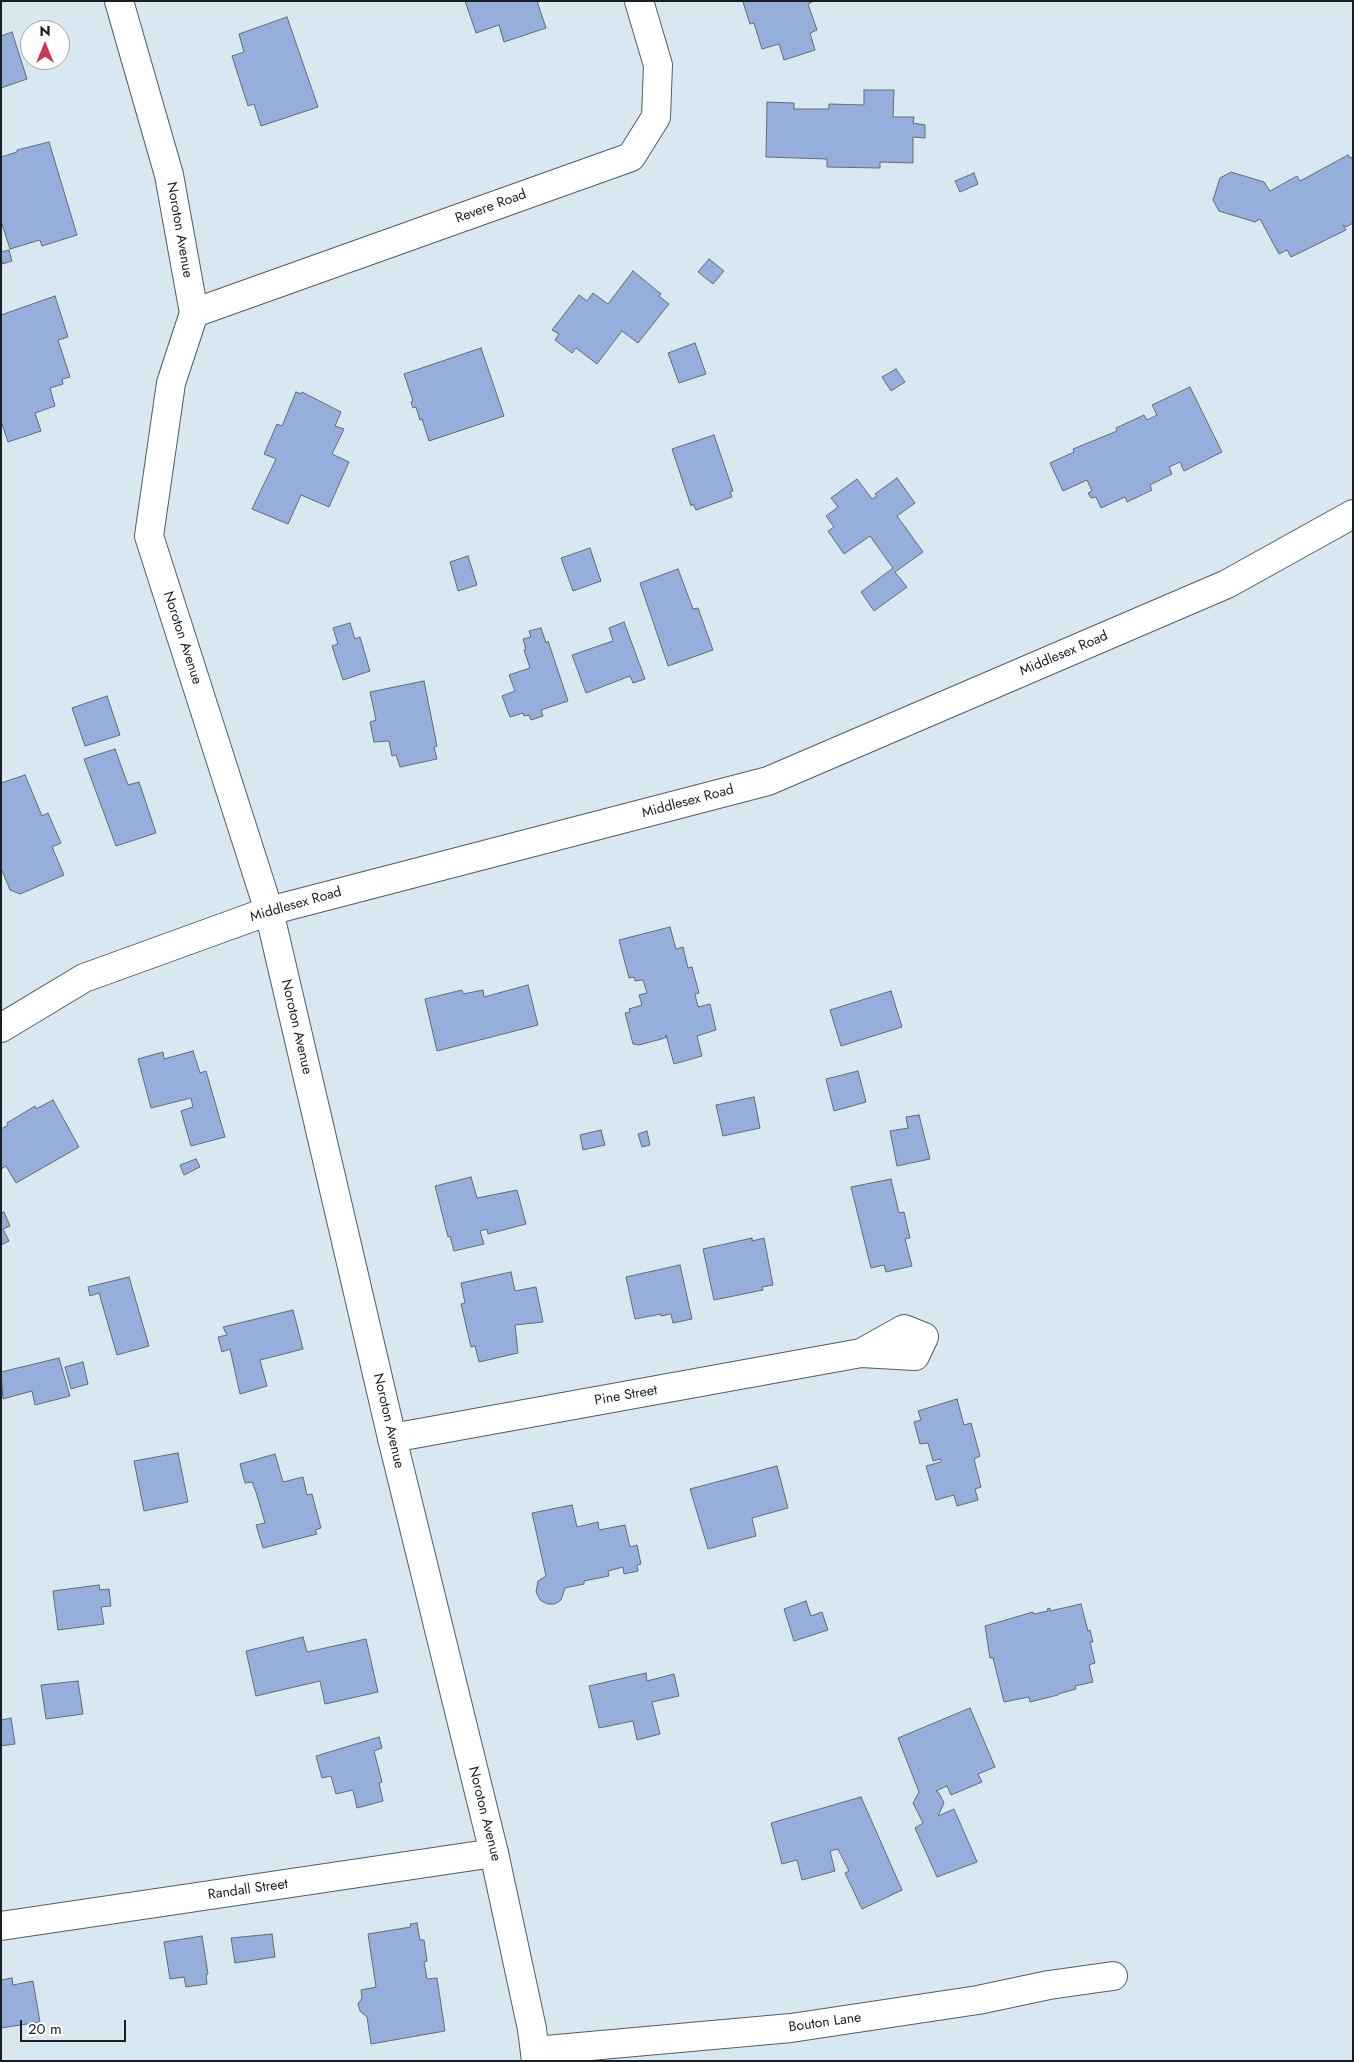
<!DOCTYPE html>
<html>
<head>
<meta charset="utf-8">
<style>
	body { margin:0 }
	#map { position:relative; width:1354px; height:2062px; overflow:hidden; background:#d9e8f0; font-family:Jost,sans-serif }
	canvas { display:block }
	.frame { position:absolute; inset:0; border:2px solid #191e22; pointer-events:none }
	.north { position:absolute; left:20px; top:20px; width:50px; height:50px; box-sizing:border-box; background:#fff; border:1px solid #a3a5a7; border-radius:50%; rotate:0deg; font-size:14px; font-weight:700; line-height:20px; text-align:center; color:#191e22 }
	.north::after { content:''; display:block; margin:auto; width:18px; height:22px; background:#c93957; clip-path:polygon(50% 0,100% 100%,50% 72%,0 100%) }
	.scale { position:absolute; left:20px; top:2020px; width:106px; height:22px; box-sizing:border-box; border:2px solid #191e22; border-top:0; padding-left:6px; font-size:15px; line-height:18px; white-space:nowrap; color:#191e22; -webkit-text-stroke:4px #fff; paint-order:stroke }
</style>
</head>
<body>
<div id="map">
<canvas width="1354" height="2062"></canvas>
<div class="frame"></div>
<div class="north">N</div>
<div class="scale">20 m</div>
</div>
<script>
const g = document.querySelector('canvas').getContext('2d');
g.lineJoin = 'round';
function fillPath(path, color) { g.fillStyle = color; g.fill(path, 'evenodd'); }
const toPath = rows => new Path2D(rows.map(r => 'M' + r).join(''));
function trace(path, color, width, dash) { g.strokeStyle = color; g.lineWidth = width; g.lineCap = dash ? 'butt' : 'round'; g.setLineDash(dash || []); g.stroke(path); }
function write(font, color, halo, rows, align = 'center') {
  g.font = font + ' Jost,sans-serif'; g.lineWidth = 5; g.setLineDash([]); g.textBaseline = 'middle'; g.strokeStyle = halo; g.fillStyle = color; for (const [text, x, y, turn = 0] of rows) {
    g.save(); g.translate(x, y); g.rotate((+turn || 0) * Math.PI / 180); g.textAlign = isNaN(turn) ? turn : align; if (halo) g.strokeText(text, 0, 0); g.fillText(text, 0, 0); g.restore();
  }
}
const building = toPath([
	[465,1,537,1,546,28,504,42,499,25,476,33,465,1],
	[746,1,814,1,808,4,817,30,810,33,815,50,784,60,779,44,762,49,754,23,750,24,743,2,746,1],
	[287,17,318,107,261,126,254,104,248,106,232,56,244,52,239,34,287,17],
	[12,32,27,79,1,88,1,36,12,32],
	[864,90,894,90,893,117,914,117,913,123,925,125,925,138,913,137,913,163,880,162,880,168,827,167,827,159,766,157,767,102,794,103,794,109,829,109,829,104,864,105,864,90],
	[49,142,77,235,42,246,40,240,10,249,1,221,1,157,17,152,17,150,49,142],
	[1348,155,1350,158,1353,157,1353,223,1346,227,1343,225,1346,230,1291,257,1287,250,1279,254,1260,219,1255,222,1219,211,1213,200,1220,178,1231,172,1264,182,1270,191,1297,176,1300,181,1348,155],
	[974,173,978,184,960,192,955,181,974,173],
	[9,250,12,261,2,264,1,252,9,250],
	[709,259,724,271,713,284,698,272,709,259],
	[633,271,661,294,659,296,669,304,638,343,622,331,597,364,576,348,572,353,555,340,559,334,552,330,579,295,587,301,593,293,608,304,633,271],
	[55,296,68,337,58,340,70,377,62,379,63,384,50,388,55,406,35,413,41,431,8,442,1,421,1,315,55,296],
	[695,343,706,374,679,383,668,353,695,343],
	[481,348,504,416,429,441,422,419,420,420,416,407,413,408,411,402,413,401,404,374,481,348],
	[896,369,905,382,891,391,882,377,896,369],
	[1190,387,1222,452,1184,471,1180,462,1169,467,1172,474,1150,485,1152,490,1127,502,1125,497,1101,508,1096,497,1091,498,1088,493,1092,491,1087,480,1063,491,1050,463,1074,452,1073,449,1117,431,1116,428,1144,415,1147,420,1157,415,1152,405,1190,387],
	[296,392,301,394,302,392,341,412,335,426,344,429,332,454,349,462,329,507,301,495,288,524,252,509,276,459,264,454,277,424,282,426,296,392],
	[714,435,733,491,730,492,732,497,696,510,693,504,691,506,672,449,714,435],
	[897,478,915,503,897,516,923,552,895,572,907,587,874,611,861,592,893,568,870,536,844,554,828,531,834,527,826,516,838,507,831,498,857,479,872,499,877,496,875,494,897,478],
	[590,548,601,581,573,591,561,558,590,548],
	[468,556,477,585,458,591,450,562,468,556],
	[678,569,693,609,698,608,713,650,668,666,640,583,678,569],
	[624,622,645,679,633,683,630,676,586,693,572,655,613,641,609,628,624,622],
	[350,623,355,639,360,637,370,671,343,680,332,646,338,644,333,628,350,623],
	[541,628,546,643,548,641,568,701,541,710,543,716,531,720,529,715,524,716,523,713,510,717,502,696,515,691,509,675,530,668,524,650,526,650,523,639,531,637,529,631,541,628],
	[424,681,437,746,434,747,437,759,400,767,396,755,392,756,389,741,374,742,370,722,376,720,370,692,424,681],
	[107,696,120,735,85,746,72,708,107,696],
	[115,749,128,785,139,782,156,833,116,846,84,759,115,749],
	[25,775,42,816,48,813,61,843,52,847,64,875,20,894,10,890,1,868,1,783,25,775],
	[670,927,676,949,683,947,688,968,692,967,699,993,695,994,698,1007,710,1004,716,1030,697,1036,702,1056,674,1064,666,1035,665,1038,639,1045,633,1044,625,1013,630,1012,629,1009,642,1005,639,995,647,993,643,980,635,981,634,977,629,978,619,940,670,927],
	[528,985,538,1025,437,1051,425,999,462,990,463,994,483,990,484,997,528,985],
	[891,991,902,1027,841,1046,830,1010,891,991],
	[193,1051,200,1073,206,1071,225,1137,191,1146,181,1111,193,1107,191,1098,151,1108,138,1059,163,1052,164,1059,193,1051],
	[858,1071,866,1102,834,1111,826,1079,858,1071],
	[754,1097,760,1128,723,1136,716,1105,754,1097],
	[53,1100,79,1147,16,1183,6,1166,1,1169,1,1129,8,1125,7,1123,35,1106,36,1109,53,1100],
	[919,1115,930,1159,897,1166,890,1131,908,1128,906,1117,919,1115],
	[601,1130,605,1145,583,1150,580,1135,601,1130],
	[647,1131,650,1145,642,1147,638,1134,647,1131],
	[196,1159,200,1167,184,1175,180,1165,196,1159],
	[471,1177,477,1198,517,1190,526,1224,488,1234,487,1229,480,1231,484,1244,454,1251,450,1236,448,1237,435,1186,471,1177],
	[891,1179,899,1213,904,1212,910,1238,905,1239,912,1266,886,1272,884,1265,871,1268,851,1187,891,1179],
	[4,1212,10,1226,3,1229,9,1241,1,1245,1,1213,4,1212],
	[752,1238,752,1241,764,1238,773,1285,762,1287,763,1290,714,1300,703,1249,752,1238],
	[680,1265,692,1319,673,1323,671,1314,661,1316,661,1314,635,1319,626,1277,680,1265],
	[511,1272,515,1291,536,1287,543,1322,515,1325,518,1353,479,1362,475,1346,471,1347,461,1304,465,1303,461,1283,511,1272],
	[129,1277,149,1346,117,1355,99,1293,90,1296,88,1287,129,1277],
	[293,1310,303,1349,260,1360,267,1386,240,1394,230,1349,222,1352,218,1337,227,1335,223,1327,293,1310],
	[59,1358,70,1396,35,1405,32,1391,3,1399,1,1372,59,1358],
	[83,1362,88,1384,71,1389,65,1367,83,1362],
	[957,1399,964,1425,971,1423,980,1456,974,1459,981,1487,975,1489,978,1500,957,1506,954,1495,936,1500,926,1466,941,1462,941,1459,933,1461,928,1443,920,1444,914,1422,921,1420,918,1411,957,1399],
	[178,1453,188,1502,144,1511,134,1461,178,1453],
	[275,1454,283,1482,303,1477,307,1495,312,1494,321,1528,315,1530,317,1534,263,1548,256,1525,265,1523,256,1492,252,1482,245,1483,240,1464,275,1454],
	[777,1466,788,1508,752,1518,756,1536,708,1549,690,1489,777,1466],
	[572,1505,577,1527,598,1522,599,1530,625,1525,630,1547,637,1545,641,1564,637,1565,638,1571,624,1574,623,1567,608,1571,609,1576,584,1581,584,1584,565,1588,561,1600,555,1604,547,1604,540,1600,536,1592,538,1581,546,1576,532,1513,572,1505],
	[99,1585,100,1590,109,1589,111,1606,101,1607,104,1624,58,1630,53,1591,99,1585],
	[806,1601,811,1616,822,1612,828,1630,794,1641,784,1609,806,1601],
	[1081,1604,1088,1631,1090,1630,1093,1642,1090,1642,1095,1663,1089,1665,1093,1682,1075,1686,1076,1689,1058,1694,1058,1695,1030,1702,1029,1697,1004,1702,993,1658,990,1658,985,1626,1033,1612,1034,1614,1048,1611,1047,1609,1050,1608,1050,1611,1081,1604],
	[303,1637,307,1652,366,1639,378,1692,325,1704,320,1681,256,1696,246,1651,303,1637],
	[646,1673,647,1681,674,1674,679,1696,652,1702,660,1734,637,1740,633,1721,599,1728,589,1686,646,1673],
	[78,1681,83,1714,46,1719,41,1685,78,1681],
	[970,1708,995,1767,978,1774,982,1782,951,1795,947,1786,936,1791,939,1793,944,1803,938,1816,954,1809,977,1862,937,1877,915,1828,923,1823,913,1803,919,1792,898,1738,970,1708],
	[11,1718,15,1744,1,1746,1,1720,11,1718],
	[379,1737,382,1748,374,1751,382,1782,379,1783,383,1801,357,1808,353,1790,336,1794,331,1776,322,1778,316,1756,379,1737],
	[861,1797,902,1890,862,1909,845,1873,849,1871,838,1849,830,1851,835,1871,802,1880,797,1860,782,1864,771,1823,861,1797],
	[417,1923,420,1940,424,1940,427,1961,424,1962,427,1979,437,1978,445,2031,371,2044,367,2017,360,2011,358,2004,362,1998,361,1990,376,1987,368,1934,411,1927,410,1924,417,1923],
	[272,1934,275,1957,235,1963,231,1938,272,1934],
	[202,1936,208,1974,206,1975,207,1984,186,1987,184,1977,170,1979,164,1942,202,1936],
	[12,1978,13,1985,33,1981,40,2022,1,2028,1,1980,12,1978]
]);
fillPath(building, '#96aedb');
trace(building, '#646a75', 1);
const street = toPath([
	[119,1,169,175,194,313,171,383,149,536,269,911],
	[194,313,631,157,656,117,658,65,639,1],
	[392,1438,861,1353,915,1356,924,1337,904,1329,861,1353],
	[1,1926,494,1853],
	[535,2051,791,2028,978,2000,1049,1985,1113,1976]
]);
const secondary = toPath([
	[269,911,392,1438,494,1853,532,2029,536,2061],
	[1,1028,84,978,269,911,768,781,1227,584,1353,514]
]);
trace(street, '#515d65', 30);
trace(secondary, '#515d65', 30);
trace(street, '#fff', 28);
trace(secondary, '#fff', 28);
write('14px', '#191e22', '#fff', [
	["Revere Road",491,207,-20],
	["Noroton Avenue",179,230,80],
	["Noroton Avenue",182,638,72],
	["Middlesex Road",1064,654,-23],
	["Middlesex Road",688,802,-15],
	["Middlesex Road",296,905,-16],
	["Noroton Avenue",296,1027,77],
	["Pine Street",626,1396,-10],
	["Noroton Avenue",388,1421,77],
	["Noroton Avenue",484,1814,76],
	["Randall Street",248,1890,-8],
	["Bouton Lane",825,2023,-8]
]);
</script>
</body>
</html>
